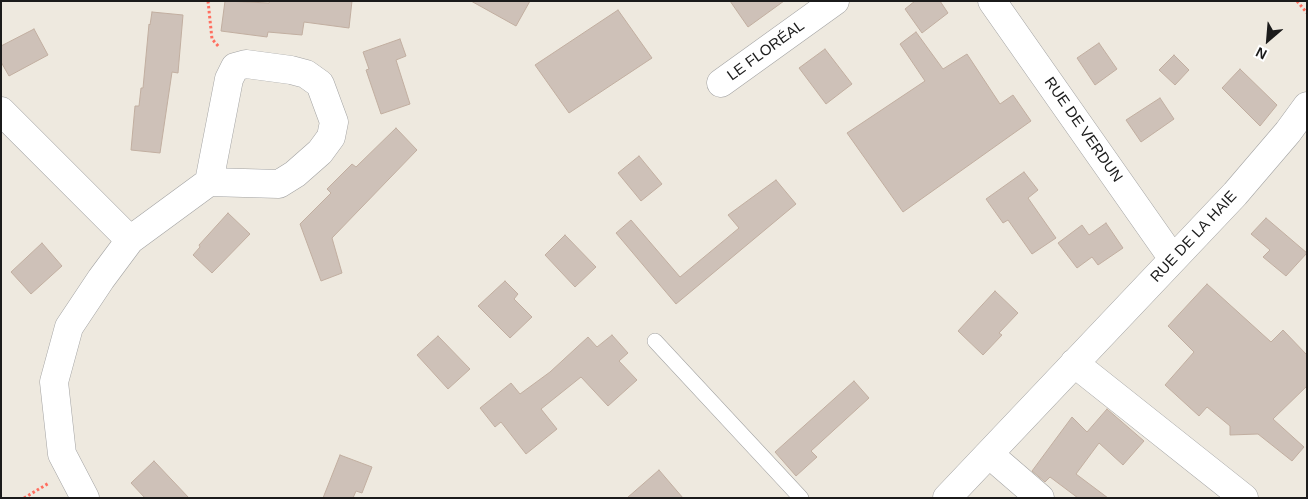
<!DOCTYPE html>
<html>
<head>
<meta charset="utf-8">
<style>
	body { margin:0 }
	#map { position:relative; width:1308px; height:499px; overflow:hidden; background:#eee9df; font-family:Arial,sans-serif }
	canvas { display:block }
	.frame { position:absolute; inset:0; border:2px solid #1b1b1b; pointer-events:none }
	.north { position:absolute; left:1243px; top:15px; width:50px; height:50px; -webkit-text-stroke:4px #fff; paint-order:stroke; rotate:207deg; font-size:14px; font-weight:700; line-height:20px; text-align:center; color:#1b1b1b }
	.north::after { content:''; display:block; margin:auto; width:18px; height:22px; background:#1b1b1b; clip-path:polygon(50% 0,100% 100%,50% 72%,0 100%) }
</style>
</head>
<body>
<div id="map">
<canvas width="1308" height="499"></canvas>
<div class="frame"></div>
<div class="north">N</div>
</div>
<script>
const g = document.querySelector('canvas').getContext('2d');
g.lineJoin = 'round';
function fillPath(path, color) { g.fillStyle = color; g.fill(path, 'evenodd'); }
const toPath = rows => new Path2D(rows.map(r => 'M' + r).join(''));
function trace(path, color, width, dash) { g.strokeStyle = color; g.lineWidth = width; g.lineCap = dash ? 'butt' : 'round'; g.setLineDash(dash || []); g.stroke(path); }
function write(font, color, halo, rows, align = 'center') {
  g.font = font + ' Arial,sans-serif'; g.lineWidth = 4; g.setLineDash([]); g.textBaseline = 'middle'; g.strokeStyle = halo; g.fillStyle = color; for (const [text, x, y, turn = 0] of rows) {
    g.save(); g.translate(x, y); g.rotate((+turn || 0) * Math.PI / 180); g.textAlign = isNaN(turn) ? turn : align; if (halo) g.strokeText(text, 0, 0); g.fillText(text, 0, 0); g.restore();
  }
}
const building = toPath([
	[225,1,269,3,270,1,352,1,349,28,304,22,302,35,268,32,267,37,221,31,225,1],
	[471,1,530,1,516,26,471,1],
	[730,1,784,1,748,27,730,1],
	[915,1,940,1,948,13,922,33,905,9,915,1],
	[618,10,652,58,569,113,535,65,618,10],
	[152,12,183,15,178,73,172,72,160,153,131,150,135,106,139,106,141,88,143,88,149,24,150,25,152,12],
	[34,29,48,55,9,76,1,62,1,46,34,29],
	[916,32,943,69,967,54,1000,104,1013,95,1031,121,903,212,847,133,925,81,900,44,916,32],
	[400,39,406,56,396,60,410,104,381,114,366,70,369,69,363,52,400,39],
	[1099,43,1117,69,1095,85,1077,58,1099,43],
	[825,49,852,84,826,104,799,68,825,49],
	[1174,55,1189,70,1175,85,1159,70,1174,55],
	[1240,69,1277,105,1260,126,1222,88,1240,69],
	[1160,98,1174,119,1141,142,1126,120,1160,98],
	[396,128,417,150,332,238,342,273,321,281,300,224,331,193,327,189,352,164,356,167,396,128],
	[639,156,662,184,641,201,618,173,639,156],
	[1024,172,1038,190,1028,198,1056,238,1032,254,1008,220,1003,223,986,199,1024,172],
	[776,180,796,204,676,304,616,233,631,220,680,277,739,228,728,215,776,180],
	[228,213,250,234,212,273,193,255,200,247,199,245,228,213],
	[1266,218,1307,253,1286,276,1263,257,1270,250,1251,234,1266,218],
	[1106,223,1123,248,1098,265,1092,257,1077,268,1058,243,1082,225,1089,235,1106,223],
	[565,235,596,267,575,287,545,255,565,235],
	[42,243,62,266,31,294,11,272,42,243],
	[505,281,518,294,514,299,532,317,510,338,478,306,505,281],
	[1207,284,1271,342,1283,330,1307,355,1307,386,1273,419,1304,447,1292,461,1258,434,1230,435,1230,426,1207,407,1199,416,1165,385,1194,352,1168,326,1207,284],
	[995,291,1018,313,999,333,1002,335,983,355,958,331,995,291],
	[612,335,628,353,619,361,637,380,608,406,581,377,541,409,557,429,526,454,501,422,495,427,480,408,511,383,520,394,550,372,588,337,597,347,612,335],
	[438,336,470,369,448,389,417,355,438,336],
	[854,381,869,398,811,451,817,457,796,476,775,452,854,381],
	[1107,409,1144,441,1123,465,1099,443,1076,474,1108,498,1078,498,1050,477,1045,482,1032,471,1072,417,1087,432,1107,409],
	[340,455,372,467,362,493,356,491,353,498,323,498,340,455],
	[154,461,189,498,145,498,131,483,154,461],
	[659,470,683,498,627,498,659,470]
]);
fillPath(building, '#cec1b8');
trace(building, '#c1aea0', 1);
const service = toPath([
	[655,341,801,498]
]);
const minor = toPath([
	[992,1,1173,259],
	[721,83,835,1],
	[1,111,130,240],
	[1074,363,1244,498],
	[989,454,1040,498],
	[85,498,62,454,54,382,69,327,101,279,130,240,209,182,279,184,295,174,320,152,331,137,334,122,320,84,306,74,291,70,246,64,235,67,229,79,209,182],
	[947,498,1235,194,1288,132,1307,106]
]);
trace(service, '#a2a2a2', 16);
trace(minor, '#a2a2a2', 29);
trace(toPath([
	[208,1,212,39,219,47],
	[1297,1,1307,13],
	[24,498,49,483]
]), '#ff6e5f', 3, [2.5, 2.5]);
trace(service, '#fff', 15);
trace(minor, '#fff', 28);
write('15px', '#1b1b1b', '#fff', [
	["LE FLORÉAL",766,51,-36],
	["RUE DE VERDUN",1083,130,55],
	["RUE DE LA HAIE",1194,237,-47]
]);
</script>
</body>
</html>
